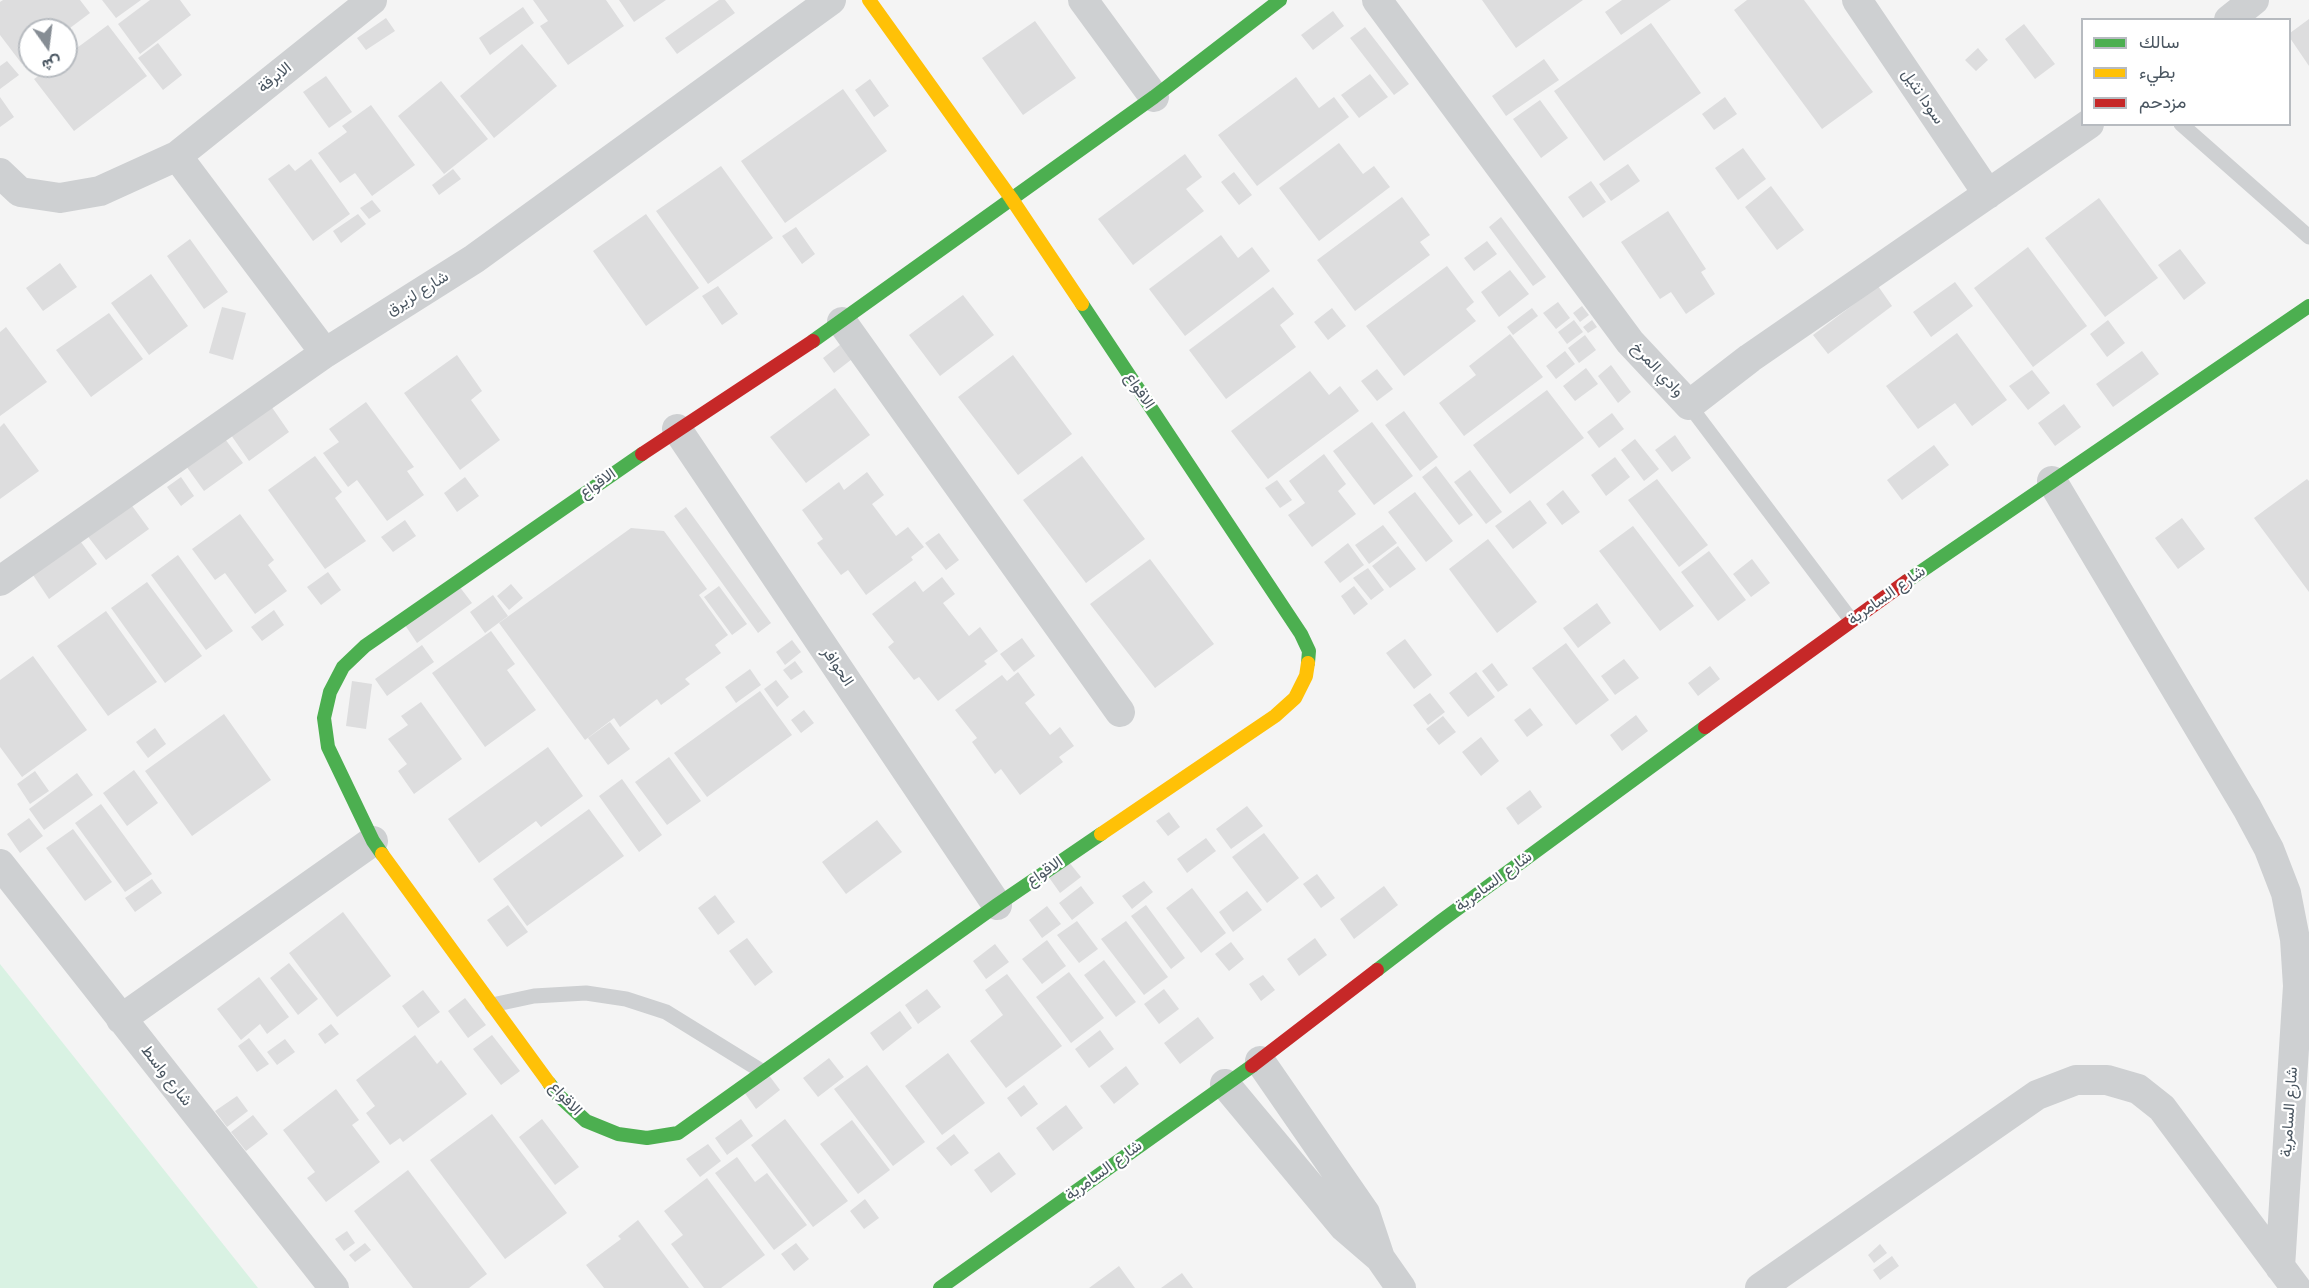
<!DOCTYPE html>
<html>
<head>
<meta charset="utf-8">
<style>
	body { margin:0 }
	#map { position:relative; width:2309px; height:1288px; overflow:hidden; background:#f4f4f4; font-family:Poppins,Vazirmatn,sans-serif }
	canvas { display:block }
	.legend { position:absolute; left:2081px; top:18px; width:210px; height:108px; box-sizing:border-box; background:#fff; border:2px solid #b7bbc0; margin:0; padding:8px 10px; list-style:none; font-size:18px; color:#4a5661 }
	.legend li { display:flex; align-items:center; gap:12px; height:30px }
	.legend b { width:30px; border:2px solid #b7bbc0 }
	.north { position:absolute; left:18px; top:18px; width:60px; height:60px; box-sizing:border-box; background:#fff; border:2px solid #b7bbc0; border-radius:50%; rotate:166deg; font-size:16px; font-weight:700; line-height:24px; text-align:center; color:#4a5661 }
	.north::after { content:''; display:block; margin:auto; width:21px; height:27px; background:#868d94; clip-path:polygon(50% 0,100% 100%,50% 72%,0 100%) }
</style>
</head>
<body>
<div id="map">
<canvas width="2309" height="1288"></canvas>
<ul class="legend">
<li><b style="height:8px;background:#4caf50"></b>سالك</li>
<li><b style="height:8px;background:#ffc107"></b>بطيء</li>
<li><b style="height:8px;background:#c62828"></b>مزدحم</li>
</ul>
<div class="north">ش</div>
</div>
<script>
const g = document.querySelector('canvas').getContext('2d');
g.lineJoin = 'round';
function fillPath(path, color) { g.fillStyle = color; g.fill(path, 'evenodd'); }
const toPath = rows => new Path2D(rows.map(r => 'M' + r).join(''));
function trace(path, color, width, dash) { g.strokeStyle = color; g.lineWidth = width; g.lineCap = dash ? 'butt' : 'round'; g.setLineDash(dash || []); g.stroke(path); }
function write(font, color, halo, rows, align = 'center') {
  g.font = font + ' Poppins,Vazirmatn,sans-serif'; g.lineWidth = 4.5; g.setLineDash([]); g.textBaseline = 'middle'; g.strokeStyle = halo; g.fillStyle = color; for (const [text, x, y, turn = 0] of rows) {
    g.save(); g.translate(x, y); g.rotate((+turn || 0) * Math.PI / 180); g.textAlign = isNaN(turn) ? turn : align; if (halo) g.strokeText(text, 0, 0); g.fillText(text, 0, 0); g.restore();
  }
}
fillPath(toPath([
	[0,964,258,1288,0,1288]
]), '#d9f2e3');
fillPath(toPath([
	[3,0,80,0,90,13,66,31,30,30,30,58,22,64,0,35,0,2],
	[102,0,141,0,116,18],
	[150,0,180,0,191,15,140,54,118,24],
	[533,0,606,0,624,26,568,65,540,26,548,21],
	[619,0,666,0,634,22],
	[719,0,725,0,735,13,677,54,665,38],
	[1482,0,1583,0,1516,48],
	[1622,0,1671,0,1621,35,1605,12],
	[1747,0,1804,0,1873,92,1822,129,1734,10],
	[523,7,534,23,490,55,479,38],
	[1333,11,1344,26,1313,50,1301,35],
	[386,18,395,31,366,50,357,38],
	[2309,19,2309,66,2290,38,2290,33],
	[1035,21,1076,78,1023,115,982,58],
	[1651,23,1701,93,1604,161,1554,91],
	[2024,24,2055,64,2035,79,2005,39],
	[108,25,147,76,74,131,34,79,53,66,66,66,66,56],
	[1365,27,1409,84,1394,95,1350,38],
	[158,43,182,75,163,90,138,58],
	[522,44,557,86,494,138,460,96],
	[1978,48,1988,60,1976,71,1965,60],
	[1544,59,1559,80,1506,116,1492,96],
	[7,61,19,75,0,89,0,66],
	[1370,74,1388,97,1359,118,1341,95],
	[326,76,352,112,329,128,303,92],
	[1296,77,1319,108,1334,97,1349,117,1257,186,1218,135],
	[870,79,889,106,874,117,855,90],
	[441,81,488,139,444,174,398,116],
	[843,89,887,151,785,223,741,161],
	[0,97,14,117,0,127],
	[1725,97,1737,114,1714,130,1702,114],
	[1540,100,1568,138,1541,158,1513,119],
	[371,105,415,165,372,196,355,173,340,183,318,153,347,132,342,126],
	[1339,143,1363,174,1374,166,1390,187,1319,241,1279,188],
	[1743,148,1766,179,1738,200,1715,168],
	[1185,154,1202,177,1186,189,1204,211,1133,265,1098,219],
	[311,159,350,214,313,241,268,179,289,164,295,171],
	[1628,164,1640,181,1611,201,1599,184],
	[721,166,773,238,708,284,656,211],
	[453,169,461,179,439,195,432,185],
	[1234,172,1252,195,1239,205,1221,182],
	[1591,181,1606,202,1583,218,1568,197],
	[1771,186,1804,230,1777,250,1745,207],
	[1402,197,1430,235,1420,242,1430,255,1355,311,1317,260],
	[2099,198,2158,278,2105,317,2045,238],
	[372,200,381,211,369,219,360,208],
	[1668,211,1706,269,1701,272,1715,294,1686,314,1671,292,1660,299,1621,242],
	[358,214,366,224,341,243,333,231],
	[646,214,699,288,646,326,593,251],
	[1501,217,1546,277,1533,286,1489,227],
	[796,227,815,254,802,264,782,236],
	[1221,235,1238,258,1252,247,1270,271,1185,336,1149,289],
	[190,239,228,292,204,309,167,256],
	[1487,241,1497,254,1474,271,1464,258],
	[2028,247,2087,326,2033,367,1974,288],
	[2180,249,2206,283,2184,300,2158,265],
	[60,263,77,287,43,311,26,288],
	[1447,266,1474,302,1466,309,1476,321,1404,376,1366,326],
	[1510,270,1529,294,1499,317,1481,292],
	[151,274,188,326,149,355,111,303],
	[1955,282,1973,306,1931,337,1913,312],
	[718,286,738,314,722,325,702,296],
	[1878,286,1892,306,1828,354,1813,335],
	[1273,287,1294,314,1280,325,1296,347,1226,399,1189,350],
	[963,295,994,335,940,376,909,335],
	[1558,302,1570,318,1556,329,1543,313],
	[1582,306,1589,315,1580,322,1573,313],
	[222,307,246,313,233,360,209,353],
	[1332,308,1346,326,1328,340,1314,322],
	[1532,308,1538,316,1513,335,1507,327],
	[109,313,143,359,91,397,56,350],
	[1574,320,1583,332,1567,344,1558,332],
	[1592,320,1597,327,1588,333,1583,327],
	[2108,320,2125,343,2107,357,2090,334],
	[6,327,47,382,0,416,0,332],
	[1957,333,2007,400,1972,426,1955,403,1918,429,1886,386],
	[1510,334,1543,377,1464,436,1439,403,1476,375,1469,366],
	[1585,335,1596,350,1579,363,1568,348],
	[845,341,856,356,834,373,823,358],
	[1565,351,1575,364,1556,379,1546,366],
	[2142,351,2159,374,2113,407,2096,384],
	[457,355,482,391,471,400,500,440,460,470,404,393],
	[1013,355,1072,434,1018,475,958,397],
	[1611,365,1631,392,1618,403,1598,376],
	[1586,368,1598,384,1575,401,1563,386],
	[1377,369,1393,389,1377,401,1361,381],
	[2032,370,2050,393,2028,410,2009,386],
	[1310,371,1329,395,1340,386,1359,411,1268,479,1231,431],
	[835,388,870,435,806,483,770,437],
	[1547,390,1584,438,1510,494,1473,445],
	[366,402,414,467,407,471,424,495,387,521,357,480,348,487,323,453,339,442,329,429],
	[2064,404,2081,427,2055,446,2038,423],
	[271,406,289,432,249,461,231,435],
	[1404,411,1438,457,1420,471,1385,425],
	[1612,413,1624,429,1599,448,1587,432],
	[1372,422,1413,476,1374,505,1333,451],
	[4,423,39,471,0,499,0,427],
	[1675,435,1691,458,1672,472,1655,450],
	[225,439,243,463,204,491,186,466],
	[1635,439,1659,469,1644,481,1621,450],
	[1934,445,1949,465,1902,500,1887,480],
	[1324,454,1346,484,1338,491,1356,514,1312,547,1288,515,1305,503,1289,481],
	[315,456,342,492,335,498,366,541,325,569,268,490],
	[1082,456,1145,539,1086,583,1023,500],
	[1615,457,1630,477,1606,496,1591,475],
	[1436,466,1473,515,1459,525,1422,477],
	[1470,470,1502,512,1486,524,1454,482],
	[867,472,884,495,872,504,896,536,908,527,924,547,911,557,913,560,866,595,848,570,841,575,817,543,823,539,802,510,839,482,844,490],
	[181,477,194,496,181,506,167,487],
	[465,477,479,496,457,512,444,493],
	[1657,479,1708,545,1679,567,1628,500],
	[2307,479,2309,481,2309,592,2254,518],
	[1277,480,1292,500,1280,508,1265,488],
	[1563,490,1580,512,1562,525,1546,504],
	[1415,492,1453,541,1426,562,1388,512],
	[1530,500,1547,523,1513,549,1495,526],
	[130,503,149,529,106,560,86,534],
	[686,507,771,623,758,633,674,516],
	[240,514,274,560,268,565,287,591,255,614,225,573,215,580,192,549],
	[2182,518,2205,549,2178,569,2155,538],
	[405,520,416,536,393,552,381,537],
	[1383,525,1397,543,1369,564,1355,545],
	[1633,526,1694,606,1660,631,1599,551],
	[631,528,664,531,707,589,699,595,728,635,715,645,721,653,685,679,690,684,661,705,657,699,620,727,614,718,585,740,499,623],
	[939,533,959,560,946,570,925,543],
	[78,538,97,564,49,599,31,572],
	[1488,539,1537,602,1497,633,1449,569],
	[1348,543,1364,565,1340,583,1324,562],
	[1398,546,1416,569,1390,588,1372,566],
	[1709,551,1746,600,1718,621,1681,572],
	[178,555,233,631,206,650,151,575],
	[1150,559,1214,644,1155,688,1090,604],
	[1752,559,1770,583,1751,597,1733,574],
	[1368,568,1384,590,1371,600,1353,578],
	[328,572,341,590,321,605,307,587],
	[942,577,955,594,943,603,969,636,980,627,998,651,984,661,987,664,938,701,919,677,914,680,888,647,894,642,872,614,915,581,923,592],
	[147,582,202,656,165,683,111,608],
	[511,584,523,598,509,610,497,596],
	[459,586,472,603,417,643,405,625],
	[719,586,747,624,732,635,704,597],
	[1354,586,1368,604,1354,615,1341,596],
	[493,595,508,616,485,633,470,612],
	[1597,603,1611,623,1578,648,1563,628],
	[274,610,284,625,262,641,251,627],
	[106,611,157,682,108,716,57,646],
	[491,631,515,664,507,670,536,710,485,747,432,673],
	[1022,638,1035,656,1014,672,1000,654],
	[1405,639,1432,675,1414,689,1386,653],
	[792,640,801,652,785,665,776,652],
	[1566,643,1609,700,1576,725,1532,668],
	[422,645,434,662,387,696,375,679],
	[33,656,87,730,22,777,0,747,0,680],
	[1624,659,1639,678,1615,695,1601,676],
	[795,661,803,672,791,680,783,670],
	[1492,663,1508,685,1498,692,1482,671],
	[1710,666,1720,679,1698,696,1688,683],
	[750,669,761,685,736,703,725,687],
	[1018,672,1035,695,1025,703,1050,735,1060,727,1074,746,1059,757,1063,762,1020,795,1001,769,995,774,972,742,977,738,955,710,1002,675,1007,681],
	[1476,672,1495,697,1468,717,1449,693],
	[776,680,789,697,777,707,764,689],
	[352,681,372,684,366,729,346,726],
	[760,691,792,735,707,797,674,753],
	[1430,693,1445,712,1428,725,1413,705],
	[421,702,462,759,414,794,398,771,407,764,388,739,408,725,401,716],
	[1530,708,1543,725,1527,737,1514,720],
	[804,710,814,723,801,733,791,720],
	[224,714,271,780,192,836,145,771],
	[1636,715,1648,731,1622,751,1610,735],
	[1443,716,1456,732,1439,745,1426,729],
	[610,722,630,749,608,765,588,738],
	[155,728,166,744,148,758,136,742],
	[1481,737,1499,761,1481,776,1462,752],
	[548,747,583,796,541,827,536,821,479,863,448,819],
	[669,757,701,801,667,825,635,782],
	[134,770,158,803,127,826,103,793],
	[35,771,49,791,30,804,17,784],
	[77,773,93,795,44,830,29,809],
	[622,779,662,835,639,852,599,796],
	[1530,790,1542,807,1518,825,1506,808],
	[101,804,152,874,125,892,75,823],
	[1247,806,1263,826,1231,849,1216,829],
	[589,809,624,856,527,926,493,879],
	[1169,812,1180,827,1168,836,1156,821],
	[29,818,43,836,20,853,7,834],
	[877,820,902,852,846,894,822,862],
	[73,829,112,882,85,901,46,848],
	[1264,833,1299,878,1267,903,1232,857],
	[1206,838,1216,851,1187,873,1177,859],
	[1068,861,1081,877,1060,893,1048,876],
	[1317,874,1335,898,1321,908,1303,884],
	[152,879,162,893,135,912,125,898],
	[1144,881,1153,892,1132,909,1122,896],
	[1081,886,1094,903,1072,920,1059,903],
	[1384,886,1398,905,1354,939,1340,919],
	[1192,888,1226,933,1201,953,1166,908],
	[1247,891,1262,910,1233,932,1219,912],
	[715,895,735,922,718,935,698,908],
	[508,905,528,932,507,947,487,920],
	[1146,905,1185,958,1171,969,1131,916],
	[1047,906,1061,924,1042,938,1029,920],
	[343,912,391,976,337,1017,289,953],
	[1077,921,1098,949,1079,963,1057,935],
	[1126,921,1168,977,1144,995,1101,939],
	[747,938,773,972,755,986,729,951],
	[1315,938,1327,955,1299,976,1287,959],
	[1047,940,1066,966,1042,984,1022,959],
	[1231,942,1244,959,1229,971,1215,954],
	[995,944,1009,962,986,979,973,961],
	[1104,960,1136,1002,1116,1017,1084,975],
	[289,963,318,999,298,1015,270,978],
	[1069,972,1104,1018,1071,1043,1036,997],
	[1007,974,1062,1046,1006,1088,970,1041,1003,1015,985,990],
	[1263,975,1275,990,1261,1001,1249,984],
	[259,977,289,1017,267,1034,260,1024,241,1040,217,1009],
	[927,989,941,1007,918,1024,905,1005],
	[1164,989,1179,1009,1159,1024,1144,1004],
	[423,990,440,1012,418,1028,402,1006],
	[465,998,486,1025,468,1038,448,1011],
	[900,1011,912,1028,883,1051,870,1033],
	[1198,1017,1214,1038,1180,1064,1164,1043],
	[331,1024,339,1034,325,1044,318,1034],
	[1100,1030,1114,1049,1089,1068,1075,1049],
	[415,1035,437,1064,441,1060,467,1094,403,1142,400,1138,390,1145,366,1113,375,1106,356,1080],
	[492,1035,520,1071,501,1085,473,1049],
	[249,1038,269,1064,257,1072,238,1046],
	[285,1039,295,1052,277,1065,267,1052],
	[948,1053,985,1103,942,1135,905,1086],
	[829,1058,844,1077,818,1097,803,1078],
	[867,1065,925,1142,893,1166,834,1089],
	[1126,1066,1139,1084,1114,1104,1100,1086],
	[768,1074,780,1090,756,1109,744,1092],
	[1024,1085,1038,1104,1021,1117,1007,1098],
	[336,1089,359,1120,352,1125,380,1162,326,1202,307,1178,315,1172,283,1130],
	[237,1096,248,1111,227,1127,215,1111],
	[1066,1105,1083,1128,1053,1151,1036,1128],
	[492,1114,567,1213,505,1259,430,1160],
	[253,1115,268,1134,246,1151,231,1132],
	[542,1119,579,1167,555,1185,519,1137],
	[741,1119,753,1136,727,1155,715,1138],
	[785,1119,848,1201,813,1227,751,1145],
	[852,1120,890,1170,858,1194,820,1144],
	[954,1134,969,1153,951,1166,936,1148],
	[708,1144,721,1161,700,1177,686,1159],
	[999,1152,1016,1174,991,1193,974,1170],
	[737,1157,755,1182,767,1173,807,1225,774,1250,715,1173],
	[408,1170,487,1274,469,1288,413,1288,354,1211],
	[707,1178,765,1255,721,1288,704,1288,671,1244,683,1235,664,1211],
	[865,1199,879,1218,864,1229,850,1211],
	[638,1220,689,1288,604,1288,586,1265,621,1239,618,1236],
	[347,1231,355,1243,344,1251,335,1239],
	[365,1243,371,1250,355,1262,349,1255],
	[796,1243,809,1259,794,1271,781,1254],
	[1880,1244,1887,1253,1874,1263,1868,1255],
	[1892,1256,1899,1266,1880,1280,1873,1270],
	[1119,1266,1135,1288,1089,1288],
	[1182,1273,1193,1288,1161,1288]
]), '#ddddde');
trace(toPath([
	[2181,124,2309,237],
	[1689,405,1851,620],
	[492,1005,534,996,586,993,626,999,666,1012,763,1072]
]), '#ced0d2', 15);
trace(toPath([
	[1083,0,1154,97],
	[1377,0,1630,342,1689,405,1750,358,2089,124],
	[1857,0,1988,194],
	[2229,20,2254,0],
	[177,156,325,353],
	[0,173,20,192,60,198,100,191,177,156,372,0],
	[842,322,1120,712],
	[677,429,997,905],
	[2052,481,2247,808,2269,849,2286,893,2295,939,2298,986,2280,1267],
	[0,581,325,353,474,259,831,0],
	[0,864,334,1288],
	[121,1019,373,841],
	[1260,1061,1365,1213,1380,1258,1401,1288],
	[1225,1084,1344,1227,1380,1258],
	[1760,1288,2037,1095,2076,1080,2107,1080,2138,1089,2162,1108,2296,1288]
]), '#ced0d2', 30);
trace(toPath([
	[1082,304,1301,634,1309,651,1308,663],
	[813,341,1154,97,1280,0],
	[1907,581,2309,306],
	[382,854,373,841,328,747,324,718,330,692,343,667,365,646,642,454],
	[1377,970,1441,921,1705,727],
	[549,1083,558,1095,586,1121,618,1134,647,1138,678,1133,997,905,1101,834],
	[940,1288,1252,1066]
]), '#4caf50', 14);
trace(toPath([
	[869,0,1011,198,1082,304],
	[1101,834,1275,716,1295,698,1306,676,1308,663],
	[382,854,549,1083]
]), '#ffc107', 14);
trace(toPath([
	[642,454,813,341],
	[1705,727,1907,581],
	[1252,1066,1377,970]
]), '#c62828', 14);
write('16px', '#4a5661', '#fff', [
	["الابرقة",275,78,-39],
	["سودا نثيل",1922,97,56],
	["شارع لزيرق",418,294,-32],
	["وادي المرخ",1657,370,47],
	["الاقواع",1139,391,56],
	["الاقواع",598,484,-35],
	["شارع السامرية",1887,596,-35],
	["الحوافر",837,667,56],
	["الاقواع",1045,872,-34],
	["شارع السامرية",1494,882,-36],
	["شارع واسط",166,1076,52],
	["الاقواع",565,1099,47],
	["شارع السامرية",2290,1112,-86],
	["شارع السامرية",1104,1171,-36]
]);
</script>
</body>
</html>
